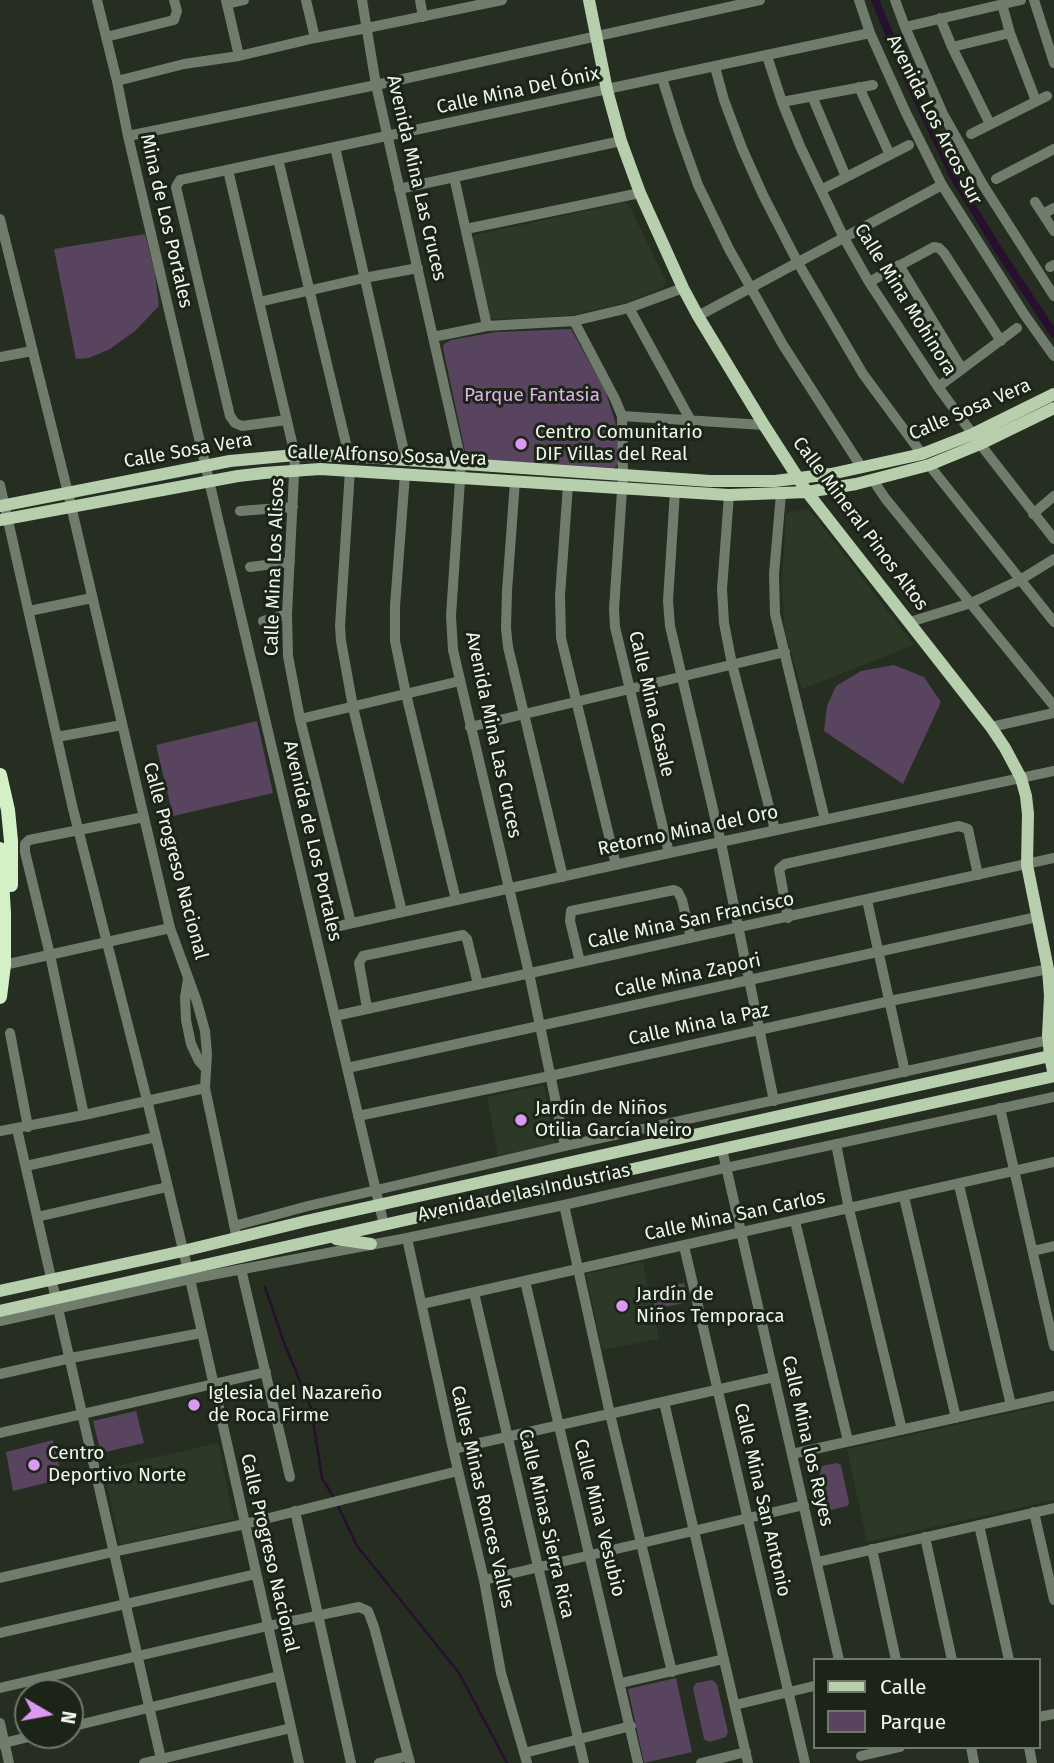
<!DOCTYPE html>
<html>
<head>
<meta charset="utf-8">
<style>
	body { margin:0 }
	#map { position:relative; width:1054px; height:1763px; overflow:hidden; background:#252e20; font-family:"Fira Sans",sans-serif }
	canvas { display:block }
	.legend { position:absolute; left:813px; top:1658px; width:228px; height:91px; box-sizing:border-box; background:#1b2417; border:2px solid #70786d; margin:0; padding:9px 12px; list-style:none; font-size:21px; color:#eff6ed }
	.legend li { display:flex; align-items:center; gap:14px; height:35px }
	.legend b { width:35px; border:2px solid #70786d }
	.north { position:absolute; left:14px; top:1679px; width:70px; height:70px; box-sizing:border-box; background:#1b2417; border:2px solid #70786d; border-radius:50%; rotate:100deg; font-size:19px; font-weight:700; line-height:28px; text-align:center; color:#eff6ed }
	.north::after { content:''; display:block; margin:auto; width:24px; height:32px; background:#de98f2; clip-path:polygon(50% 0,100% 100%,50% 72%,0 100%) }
</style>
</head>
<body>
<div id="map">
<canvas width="1054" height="1763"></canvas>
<ul class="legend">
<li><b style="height:9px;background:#b8cfad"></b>Calle</li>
<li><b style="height:19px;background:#58445e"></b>Parque</li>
</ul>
<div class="north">N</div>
</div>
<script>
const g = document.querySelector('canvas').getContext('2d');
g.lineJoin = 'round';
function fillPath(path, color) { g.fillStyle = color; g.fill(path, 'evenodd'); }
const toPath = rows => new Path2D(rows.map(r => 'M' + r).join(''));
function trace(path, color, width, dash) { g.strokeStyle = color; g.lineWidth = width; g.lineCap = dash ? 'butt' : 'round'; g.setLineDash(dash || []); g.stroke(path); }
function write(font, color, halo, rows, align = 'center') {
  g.font = font + ' "Fira Sans",sans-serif'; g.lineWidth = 6; g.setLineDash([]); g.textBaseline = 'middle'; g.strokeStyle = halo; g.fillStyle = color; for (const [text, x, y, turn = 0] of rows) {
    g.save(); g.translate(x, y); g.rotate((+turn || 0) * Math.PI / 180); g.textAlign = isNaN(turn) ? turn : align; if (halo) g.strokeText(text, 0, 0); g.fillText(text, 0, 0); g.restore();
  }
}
fillPath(toPath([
	[626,202,629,205,666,281,664,287,629,302,571,315,542,318,493,319,489,315,472,237,475,235],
	[809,509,914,645,802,689,785,633,782,584,786,513],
	[544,1085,555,1144,498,1156,487,1097],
	[643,1262,659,1339,602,1350,586,1274],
	[1054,1403,1054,1500,867,1542,847,1449],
	[218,1443,234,1519,120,1545,104,1469]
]), '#2c3926');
fillPath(toPath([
	[145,234,155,273,159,306,135,331,110,349,89,358,76,359,54,249],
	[571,329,605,390,617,428,618,464,614,468,471,459,466,456,443,348,444,344,451,340,496,332],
	[894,665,924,677,941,702,903,784,824,731,827,706,836,686,861,671],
	[257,721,273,793,173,816,156,745],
	[684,1283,688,1302,655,1309,651,1290],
	[136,1411,144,1443,101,1453,93,1421],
	[53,1440,62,1479,13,1491,6,1452],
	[837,1463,841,1465,849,1503,847,1506,831,1510,827,1508,819,1471,822,1466],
	[676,1678,692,1752,644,1763,628,1689],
	[712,1680,717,1684,728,1732,726,1737,709,1742,704,1739,693,1688,696,1683]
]), '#58445e');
trace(toPath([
	[265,1287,283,1340,311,1408,322,1478,334,1498],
	[337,1504,357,1546,459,1673,507,1763]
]), '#27102d', 2.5);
trace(toPath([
	[875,0,912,88,954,177,999,251,1054,334]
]), '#27102d', 8);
trace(toPath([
	[97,0,117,81],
	[226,0,239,56],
	[306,0,315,38],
	[362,0,376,85,459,452,461,465,451,616,453,650,529,973,565,1146],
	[420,0,423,17],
	[859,0,870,33,906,113,942,185,1024,314,1054,356],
	[895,0,905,27,943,114,983,185,1054,296],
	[1034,0,1054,63],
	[227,4,244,0],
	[1002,4,1010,33,1036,101],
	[940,18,952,47,990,124],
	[905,27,1021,0],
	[106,37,174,20,177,11,174,0],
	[952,47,1010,33],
	[767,56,782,102,800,146,844,238,869,282,938,387,980,444,1054,539],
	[715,67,724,100,742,148,763,195,798,263,863,374,922,454],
	[662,78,679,132,698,185,729,249,783,345,862,468],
	[859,87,890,155],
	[812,96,846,177],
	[782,102,873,85],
	[971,134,1047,96],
	[128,136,376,85,760,0],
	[335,147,406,460],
	[278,159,349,456],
	[228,170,295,455,287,614,288,656,300,719,351,923],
	[454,177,487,326],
	[996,179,1054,149],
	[399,189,621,141],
	[821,190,909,145],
	[1035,202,1054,231],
	[1043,214,1054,208],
	[0,219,68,493,170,928,197,1002,205,1031,207,1054,205,1088,237,1239],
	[466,229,640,193],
	[899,265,962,369],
	[1050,267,1054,265],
	[869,282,934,247,939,248,944,253,1001,341],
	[259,302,364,278,418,268],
	[629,308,691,421],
	[698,316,942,185],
	[574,321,615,399,622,416,623,476,614,609,615,627,669,853],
	[433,337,487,326,574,321,629,308,683,288],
	[0,357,32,351],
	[938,387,1017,328],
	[622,416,764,425],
	[287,420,242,426,235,423,230,416,176,187,180,180,870,33],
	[929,465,1054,622],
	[350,470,340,626,341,641,353,707,402,912],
	[405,474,395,606,395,641,406,694,456,900],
	[873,480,885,498,1054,706],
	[515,481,507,591,506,628,508,647,563,877],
	[0,485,73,809,147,1100,190,1279,299,1763],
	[568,485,560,596,561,638,616,865],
	[675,491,668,601,670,626,721,843,774,1101],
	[781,494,774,574,775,614,825,820],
	[729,495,722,589,724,623,732,664,775,830],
	[240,511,293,507],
	[1033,514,1054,496],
	[250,567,290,562],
	[29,611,92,598],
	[263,621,287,614],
	[910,622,971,603,1020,580,1054,559],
	[300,719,460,681],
	[470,727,785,652],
	[991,727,1054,713],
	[57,737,122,725],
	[867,900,905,1072],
	[788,918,779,869,785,864,959,826,968,829,978,875],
	[330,928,669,853,1054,771],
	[580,962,570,921,571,911,674,890,678,892,682,900,691,938],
	[4,965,170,928],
	[188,979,185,997,186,1020,191,1044,199,1061,206,1069],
	[367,1008,359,963,363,956,463,935,467,939,478,984],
	[335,1016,1054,858],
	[10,1033,28,1127],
	[347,1068,1037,917],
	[1000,1108,1054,1346],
	[84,1115,50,955,25,852,25,844,29,840,144,817],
	[358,1116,550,1076,890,1001,1048,969],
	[17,1129,162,1763],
	[0,1131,84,1115,205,1088],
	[836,1144,849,1209,902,1430],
	[722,1149,839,1660],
	[26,1166,156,1137],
	[959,1185,1011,1405],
	[904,1197,956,1418],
	[564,1205,610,1414,672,1672],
	[37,1217,167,1187],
	[795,1221,848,1441],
	[384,1225,128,136,117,81,184,64,239,56,315,38,367,28,502,0],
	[234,1226,308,1206,565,1146,1053,1039],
	[407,1238,453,1449,484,1580,501,1673,527,1763],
	[684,1246,805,1763],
	[1033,1251,1054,1246],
	[241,1269,290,1477],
	[525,1281,638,1763],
	[474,1293,584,1763],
	[422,1304,1054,1162],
	[0,1321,190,1279,407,1238,564,1205,725,1168,1054,1097],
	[0,1374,71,1358,201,1333],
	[664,1402,748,1763],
	[0,1433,266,1372],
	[453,1449,774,1377],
	[792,1454,1054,1396],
	[295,1511,351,1763],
	[1034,1512,1054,1600],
	[979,1525,1009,1660],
	[925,1537,952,1660],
	[872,1549,896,1660],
	[817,1562,1054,1508],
	[0,1578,113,1552,245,1524,458,1471],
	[484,1580,804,1505],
	[0,1633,256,1574],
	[621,1683,724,1659],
	[0,1688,268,1626,359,1607,368,1611,374,1627,410,1763],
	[735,1705,814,1686],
	[1038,1717,1054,1714],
	[0,1723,9,1763],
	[70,1727,279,1676],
	[0,1744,37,1735],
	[971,1747,974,1763],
	[1029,1747,1032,1763],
	[524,1753,631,1726],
	[861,1756,900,1747],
	[144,1763,291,1728],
	[379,1763,408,1756],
	[701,1763,746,1752]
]), '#717d6c', 10);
trace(toPath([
	[589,0,607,90,621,141,640,193,683,288,698,316,764,425,807,492,991,727,1005,748,1021,778,1026,796,1028,814,1027,865,1048,969,1050,996,1048,1035,1050,1056,1054,1076],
	[0,506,230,461,295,455,349,456,710,481,775,481,831,474,922,454,973,434,1054,394],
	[0,520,238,476,264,473,320,469,729,495,807,492,856,484,929,465,980,444,1054,408],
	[336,1239,371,1244],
	[0,1291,183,1251,306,1221,1054,1055],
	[0,1311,722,1149,1054,1076]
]), '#b8cfad', 12);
trace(toPath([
	[0,775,8,810,11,841,11,885],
	[0,849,4,913,4,965,0,997]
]), '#d3f0c7', 14);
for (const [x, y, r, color] of [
	[521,444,7,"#de98f2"],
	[521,1120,7,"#de98f2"],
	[622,1306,7,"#de98f2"],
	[194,1405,7,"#de98f2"],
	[34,1465,7,"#de98f2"]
]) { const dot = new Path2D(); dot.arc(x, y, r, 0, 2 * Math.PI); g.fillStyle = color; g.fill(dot); trace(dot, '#1b2417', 2.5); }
write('19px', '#eff6ed', '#1b2417', [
	["Calle Mina Del Ónix",518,91,-12],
	["Avenida Los Arcos Sur",934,120,63],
	["Avenida Mina Las Cruces",416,178,77],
	["Mina de Los Portales",166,221,77],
	["Calle Mina Mohinora",905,300,58],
	["Calle Sosa Vera",970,410,-23],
	["Calle Sosa Vera",188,451,-10],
	["Calle Alfonso Sosa Vera",387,456,2],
	["Calle Mineral Pinos Altos",860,524,53],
	["Calle Mina Los Alisos",275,567,-88],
	["Calle Mina Casale",651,704,77],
	["Avenida Mina Las Cruces",493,735,78],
	["Retorno Mina del Oro",688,831,-12],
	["Avenida de Los Portales",312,841,77],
	["Calle Progreso Nacional",175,861,75],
	["Calle Mina San Francisco",691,921,-12],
	["Calle Mina Zapori",688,976,-12],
	["Calle Mina la Paz",699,1025,-12],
	["Avenida de las Industrias",524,1193,-12],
	["Calle Mina San Carlos",735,1216,-12],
	["Calle Mina los Reyes",807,1441,77],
	["Calles Minas Ronces Valles",482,1497,77],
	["Calle Mina San Antonio",762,1500,77],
	["Calle Mina Vesubio",599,1518,76],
	["Calle Minas Sierra Rica",546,1524,77],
	["Calle Progreso Nacional",269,1553,77]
]);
write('19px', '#deb1eb', '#1b2417', [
	["Parque Fantasia",532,396]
]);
write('19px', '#eff6ed', '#1b2417', [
	["Centro Comunitario",535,433],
	["DIF Villas del Real",535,455],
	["Jardín de Niños",535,1109],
	["Otilia García Neiro",535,1131],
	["Jardín de",636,1295],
	["Niños Temporaca",636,1317],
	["Iglesia del Nazareño",208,1394],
	["de Roca Firme",208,1416],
	["Centro",48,1454],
	["Deportivo Norte",48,1476]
], 'left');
</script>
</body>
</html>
